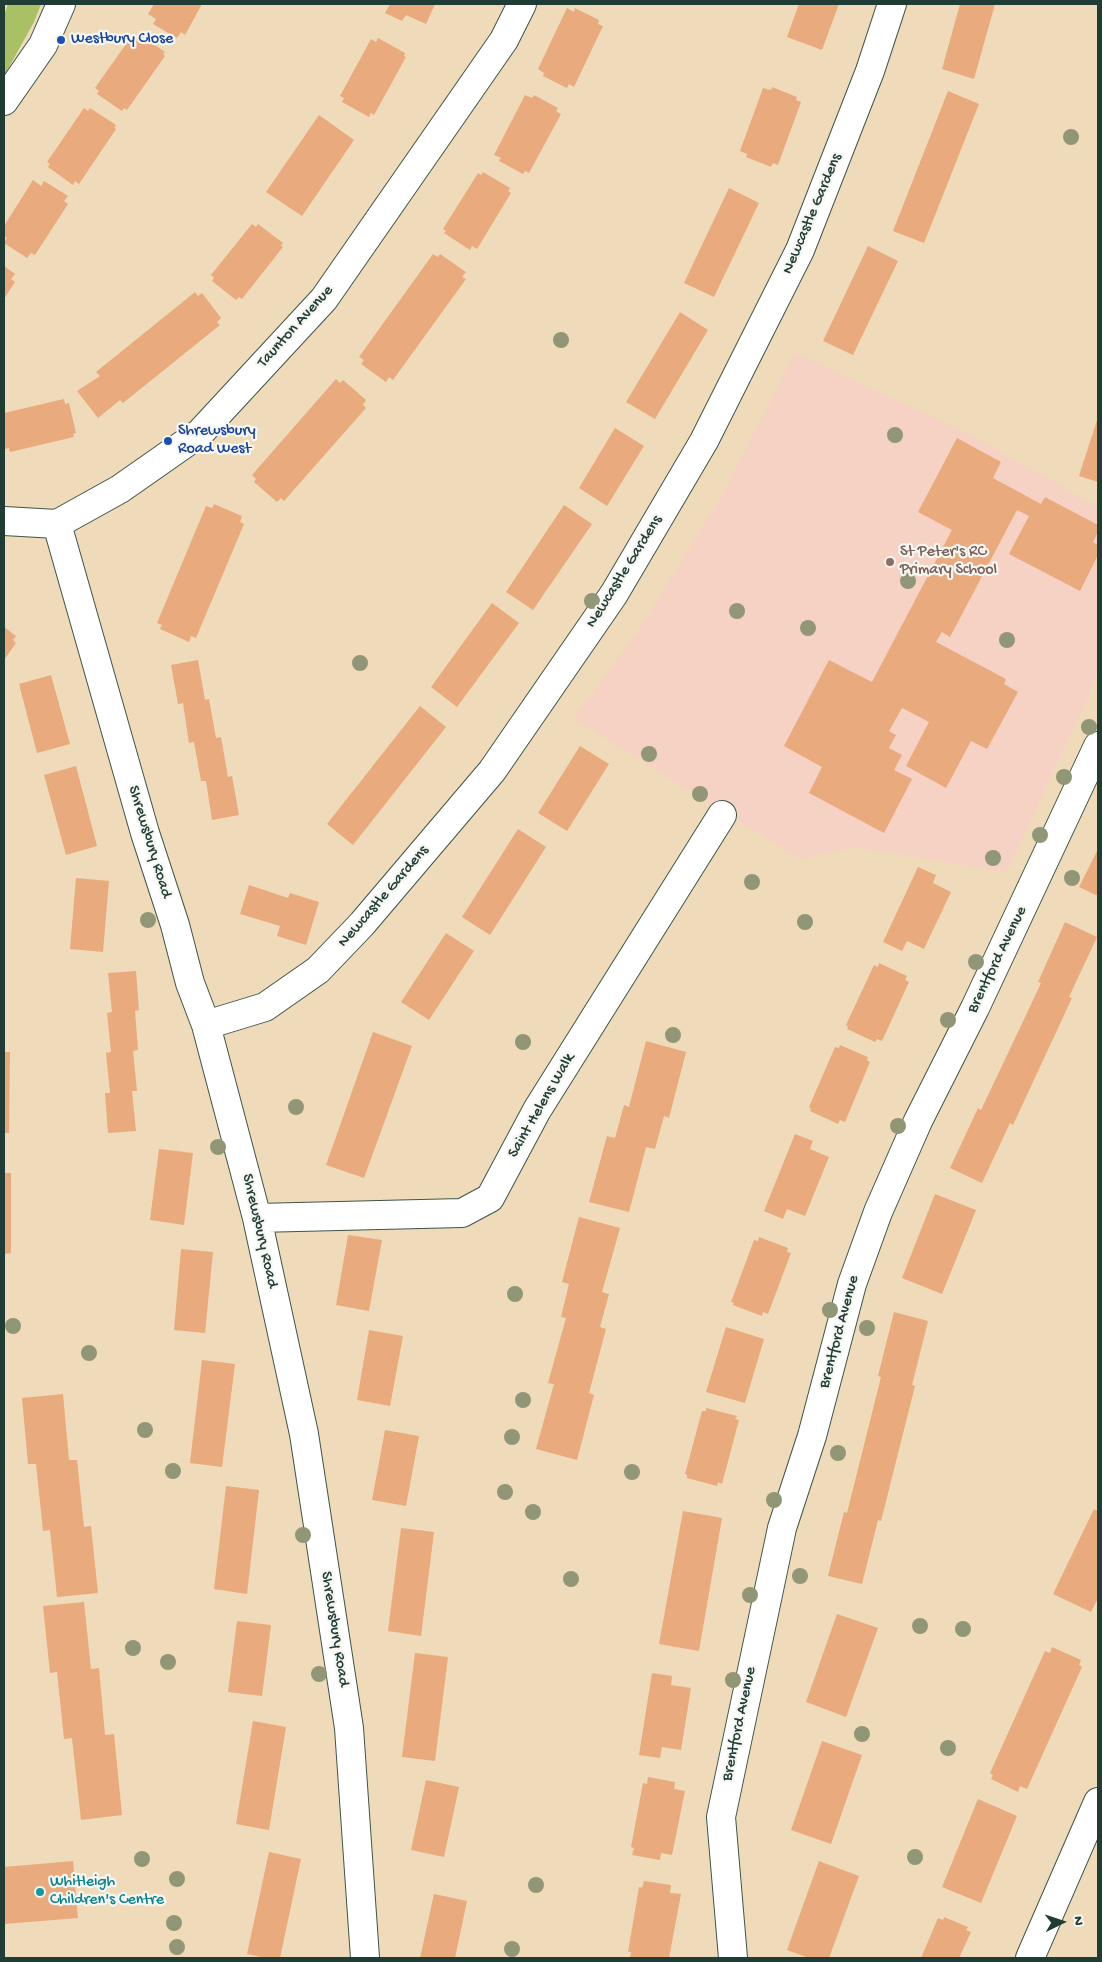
<!DOCTYPE html>
<html>
<head>
<meta charset="utf-8">
<style>
	body { margin:0 }
	#map { position:relative; width:1102px; height:1962px; overflow:hidden; background:#efdbb9; font-family:"Gochi Hand",sans-serif }
	canvas { display:block }
	.frame { position:absolute; inset:0; border:5px solid #1f3d34; pointer-events:none }
	.north { position:absolute; left:1037px; top:1897px; width:50px; height:50px; -webkit-text-stroke:4px #f6f6f2; paint-order:stroke; rotate:86deg; font-size:14px; font-weight:700; line-height:20px; text-align:center; color:#1f3d34 }
	.north::after { content:''; display:block; margin:auto; width:18px; height:22px; background:#1f3d34; clip-path:polygon(50% 0,100% 100%,50% 72%,0 100%) }
</style>
</head>
<body>
<div id="map">
<canvas width="1102" height="1962"></canvas>
<div class="frame"></div>
<div class="north">N</div>
</div>
<script>
const g = document.querySelector('canvas').getContext('2d');
g.lineJoin = 'round';
function fillPath(path, color) { g.fillStyle = color; g.fill(path, 'evenodd'); }
const toPath = rows => new Path2D(rows.map(r => 'M' + r).join(''));
function trace(path, color, width, dash) { g.strokeStyle = color; g.lineWidth = width; g.lineCap = dash ? 'butt' : 'round'; g.setLineDash(dash || []); g.stroke(path); }
function write(font, color, halo, rows, align = 'center') {
  g.font = font + ' "Gochi Hand",sans-serif'; g.lineWidth = 4.5; g.setLineDash([]); g.textBaseline = 'middle'; g.strokeStyle = halo; g.fillStyle = color; for (const [text, x, y, turn = 0] of rows) {
    g.save(); g.translate(x, y); g.rotate((+turn || 0) * Math.PI / 180); g.textAlign = isNaN(turn) ? turn : align; if (halo) g.strokeText(text, 0, 0); g.fillText(text, 0, 0); g.restore();
  }
}
fillPath(toPath([
	[795,353,965,432,1080,497,1098,505,1098,671,1087,699,1007,872,855,847,800,859,574,719,646,619,727,487]
]), '#f6d2c5');
fillPath(toPath([
	[8,4,41,4,34,22,4,76,4,15]
]), '#aac064');
fillPath(toPath([
	[154,4,202,4,185,35,181,32,177,38,153,24,156,19,148,14],
	[390,4,435,4,426,24,406,15,402,21,385,13],
	[799,4,839,4,822,50,787,37],
	[960,4,995,4,974,79,942,69],
	[567,8,574,12,575,8,599,20,598,24,603,26,574,87,569,84,567,88,543,76,544,73,538,69],
	[133,34,137,37,139,34,165,52,163,54,165,56,127,110,124,108,122,111,97,94,99,91,95,88],
	[378,38,405,53,404,56,406,57,374,115,371,113,369,117,342,102,344,98,340,96,371,39,376,42],
	[772,87,797,97,796,100,801,102,778,165,773,163,771,167,746,157,747,154,740,151,763,88,771,90],
	[948,91,979,104,924,243,893,231],
	[525,95,532,98,534,95,558,108,556,111,561,114,529,173,525,171,523,174,499,161,501,158,494,155],
	[84,108,88,111,90,108,116,125,114,128,116,129,79,184,75,181,73,185,48,167,50,164,47,162],
	[319,115,354,140,302,216,266,192],
	[483,172,510,188,508,191,511,193,477,249,472,246,470,250,444,233,446,231,443,229,478,173,481,175],
	[33,180,41,186,44,181,68,196,64,201,68,204,35,255,31,253,27,258,4,243,7,238,4,236,4,226],
	[729,188,759,203,714,297,684,283],
	[252,224,256,227,258,224,283,243,281,246,283,247,242,299,239,297,236,300,212,281,214,278,211,275],
	[868,246,898,261,853,355,823,341],
	[433,254,438,257,440,254,466,272,462,277,466,279,393,380,389,377,386,382,361,364,364,360,359,357],
	[4,266,15,274,11,279,15,282,4,299],
	[195,292,198,296,202,293,221,318,217,322,220,325,123,403,120,400,98,418,77,391,100,376,96,372],
	[680,312,708,330,655,419,626,402],
	[336,379,340,383,343,380,366,400,363,405,366,408,284,501,281,498,277,502,254,482,256,479,252,475],
	[64,399,65,404,69,403,76,433,73,434,74,437,10,452,9,448,5,449,4,413],
	[1098,417,1098,482,1079,476],
	[615,428,644,446,607,506,579,488],
	[957,438,1001,462,993,478,1041,504,1045,497,1098,525,1098,532,1093,542,1098,545,1098,555,1080,591,1009,554,1029,516,1017,510,950,637,942,632,936,642,1006,679,1004,684,1018,692,987,749,971,741,946,788,906,766,929,722,902,708,889,731,896,735,889,748,902,755,894,770,912,779,884,833,809,793,822,767,784,746,829,660,872,682,952,530,918,512],
	[214,504,242,516,240,522,244,524,196,638,191,636,189,642,160,629,162,625,157,623,206,506,212,508],
	[564,505,592,524,533,610,506,592],
	[492,603,519,623,457,707,431,687],
	[4,627,16,636,13,640,16,643,4,660],
	[198,660,205,700,209,699,216,738,221,737,228,777,232,776,239,815,212,820,206,781,201,781,194,742,189,743,183,703,178,704,171,665],
	[51,675,70,744,37,753,19,684],
	[420,706,446,727,353,845,327,824],
	[580,746,609,764,567,831,538,813],
	[76,766,97,846,66,855,44,775],
	[518,829,546,847,490,935,462,917],
	[1098,849,1098,896,1079,887],
	[918,867,936,875,933,883,951,892,924,949,907,941,902,951,883,942],
	[76,878,109,881,103,952,70,949],
	[249,885,288,898,290,893,319,902,306,945,277,936,280,926,240,914],
	[1065,922,1097,937,1069,997,1072,998,1013,1125,1010,1123,982,1183,950,1168,978,1108,981,1110,1027,1013,1041,983,1038,982],
	[446,933,474,951,429,1020,401,1002],
	[879,963,907,976,905,980,909,982,882,1041,877,1039,875,1042,847,1029,848,1027,846,1025,874,965,878,967],
	[136,971,139,1010,135,1011,138,1050,133,1051,137,1091,132,1091,136,1131,108,1133,105,1093,110,1093,106,1053,111,1052,107,1013,112,1012,108,973],
	[373,1032,412,1046,364,1178,326,1165],
	[646,1041,686,1052,669,1118,664,1116,655,1149,646,1147,629,1212,589,1202,607,1136,615,1138,624,1105,629,1107],
	[840,1045,868,1057,867,1060,870,1062,845,1122,840,1120,838,1124,810,1111,811,1109,809,1107,835,1047,839,1048],
	[4,1052,10,1052,9,1133,4,1133],
	[795,1134,813,1141,810,1149,829,1157,805,1216,787,1209,783,1219,764,1211],
	[159,1149,193,1153,184,1225,150,1220],
	[4,1173,11,1173,11,1253,4,1254],
	[935,1194,976,1210,942,1294,902,1278],
	[579,1217,620,1228,602,1292,609,1294,600,1327,606,1329,589,1393,594,1395,577,1460,536,1449,554,1384,548,1383,566,1318,561,1317,569,1284,562,1282],
	[348,1235,382,1240,369,1311,336,1305],
	[759,1237,788,1248,787,1252,791,1253,768,1314,763,1312,762,1316,733,1305,734,1303,731,1302,754,1240,758,1241],
	[181,1249,213,1252,205,1333,174,1330],
	[894,1312,928,1321,912,1385,915,1386,881,1521,878,1520,862,1584,828,1576,844,1512,847,1513,881,1377,878,1376],
	[726,1327,764,1339,745,1403,706,1392],
	[369,1330,403,1336,390,1406,357,1400],
	[202,1360,235,1364,222,1467,190,1463],
	[63,1394,69,1460,77,1460,84,1527,91,1526,98,1593,57,1597,50,1530,43,1531,36,1464,28,1464,22,1398],
	[706,1408,737,1416,735,1419,739,1420,722,1484,718,1482,717,1486,687,1478,687,1475,685,1474,702,1411,706,1411],
	[385,1430,419,1436,406,1506,372,1500],
	[226,1486,259,1490,247,1594,214,1589],
	[1094,1509,1098,1511,1098,1598,1091,1612,1053,1594],
	[683,1511,722,1518,699,1651,659,1644],
	[401,1528,434,1532,421,1636,388,1631],
	[84,1602,91,1669,99,1668,105,1735,114,1734,122,1815,81,1820,72,1738,64,1739,57,1672,50,1673,43,1606],
	[837,1614,878,1628,846,1717,806,1702],
	[237,1621,271,1625,262,1696,228,1692],
	[1052,1647,1081,1660,1079,1665,1082,1667,1027,1789,1020,1786,1018,1792,991,1779,993,1775,990,1773,1045,1651,1050,1653],
	[415,1653,448,1657,435,1761,402,1757],
	[652,1673,672,1676,671,1685,691,1688,681,1750,662,1747,660,1758,639,1755],
	[253,1721,286,1727,269,1830,236,1824],
	[822,1741,862,1755,831,1844,791,1830],
	[648,1777,675,1782,674,1789,685,1791,672,1855,661,1853,660,1860,632,1855,634,1848,631,1847,643,1783,647,1784],
	[426,1780,459,1787,444,1857,411,1850],
	[978,1799,1017,1816,981,1903,942,1887],
	[269,1852,301,1859,280,1958,266,1958,247,1954],
	[73,1861,78,1918,4,1924,4,1867],
	[819,1861,859,1876,829,1958,809,1958,787,1950],
	[644,1881,671,1885,670,1893,681,1894,669,1958,630,1958,631,1952,628,1952,639,1887,642,1888],
	[434,1894,467,1901,455,1958,420,1958],
	[944,1917,968,1927,966,1930,971,1932,959,1958,921,1958,938,1918,943,1920]
]), '#e9aa7d');
const minor = toPath([
	[4,101,43,45,61,4],
	[4,521,57,524,120,489,200,433,324,299,504,40,522,4],
	[57,524,145,833,175,925,190,983,206,1025,257,1218,304,1434,349,1728,365,1958],
	[206,1025,265,1007,318,970,362,924,492,771,614,594,704,441,800,250,870,71,892,4],
	[257,1218,462,1213,490,1198,537,1110,722,815],
	[733,1958,721,1817,782,1528,812,1436,852,1284,878,1212,918,1121,975,1008,1098,746],
	[1030,1958,1098,1802]
]);
trace(minor, '#3e5548', 30);
trace(minor, '#fff', 28);
g.fillStyle = '#909676';
for (const [x, y] of [
	[1071,137],
	[561,340],
	[895,435],
	[908,581],
	[592,601],
	[737,611],
	[808,628],
	[1007,640],
	[360,663],
	[1089,727],
	[649,754],
	[1064,777],
	[700,794],
	[1040,835],
	[993,858],
	[1072,878],
	[752,882],
	[148,920],
	[805,922],
	[976,962],
	[948,1020],
	[673,1035],
	[523,1042],
	[296,1107],
	[898,1126],
	[218,1147],
	[515,1294],
	[830,1310],
	[13,1326],
	[867,1328],
	[89,1353],
	[523,1400],
	[145,1430],
	[512,1437],
	[838,1453],
	[173,1471],
	[632,1472],
	[505,1492],
	[774,1500],
	[533,1512],
	[303,1535],
	[800,1576],
	[571,1579],
	[750,1595],
	[920,1626],
	[963,1629],
	[133,1648],
	[168,1662],
	[319,1674],
	[733,1680],
	[862,1734],
	[948,1748],
	[915,1857],
	[142,1859],
	[177,1879],
	[536,1885],
	[174,1923],
	[177,1947],
	[512,1949]
]) { g.beginPath(); g.arc(x, y, 8, 0, 2 * Math.PI); g.fill(); }
for (const [x, y, r, color] of [
	[61,40,5,"#1a4fb4"],
	[168,441,5,"#1a4fb4"],
	[890,562,5,"#8d6e63"],
	[40,1892,5,"#0f9aa8"]
]) { const dot = new Path2D(); dot.arc(x, y, r, 0, 2 * Math.PI); g.fillStyle = color; g.fill(dot); trace(dot, '#f6f6f2', 2); }
write('16px', '#164399', '#f6f6f2', [
	["Westbury Close",71,40],
	["Shrewsbury",178,432],
	["Road West",178,450]
], 'left');
write('16px', '#1f3d34', '#f6f6f2', [
	["Newcastle Gardens",813,214,-67],
	["Taunton Avenue",296,327,-48],
	["Newcastle Gardens",625,572,-58],
	["Shrewsbury Road",149,842,73],
	["Newcastle Gardens",384,897,-49],
	["Brentford Avenue",998,960,-64],
	["Saint Helens Walk",542,1106,-60],
	["Shrewsbury Road",259,1231,77],
	["Brentford Avenue",840,1332,-75],
	["Shrewsbury Road",334,1629,81],
	["Brentford Avenue",740,1724,-78]
]);
write('16px', '#785e54', '#f6f6f2', [
	["St Peter's RC",900,553],
	["Primary School",900,571]
], 'left');
write('16px', '#0d838f', '#f6f6f2', [
	["Whitleigh",50,1883],
	["Children's Centre",50,1901]
], 'left');
</script>
</body>
</html>
